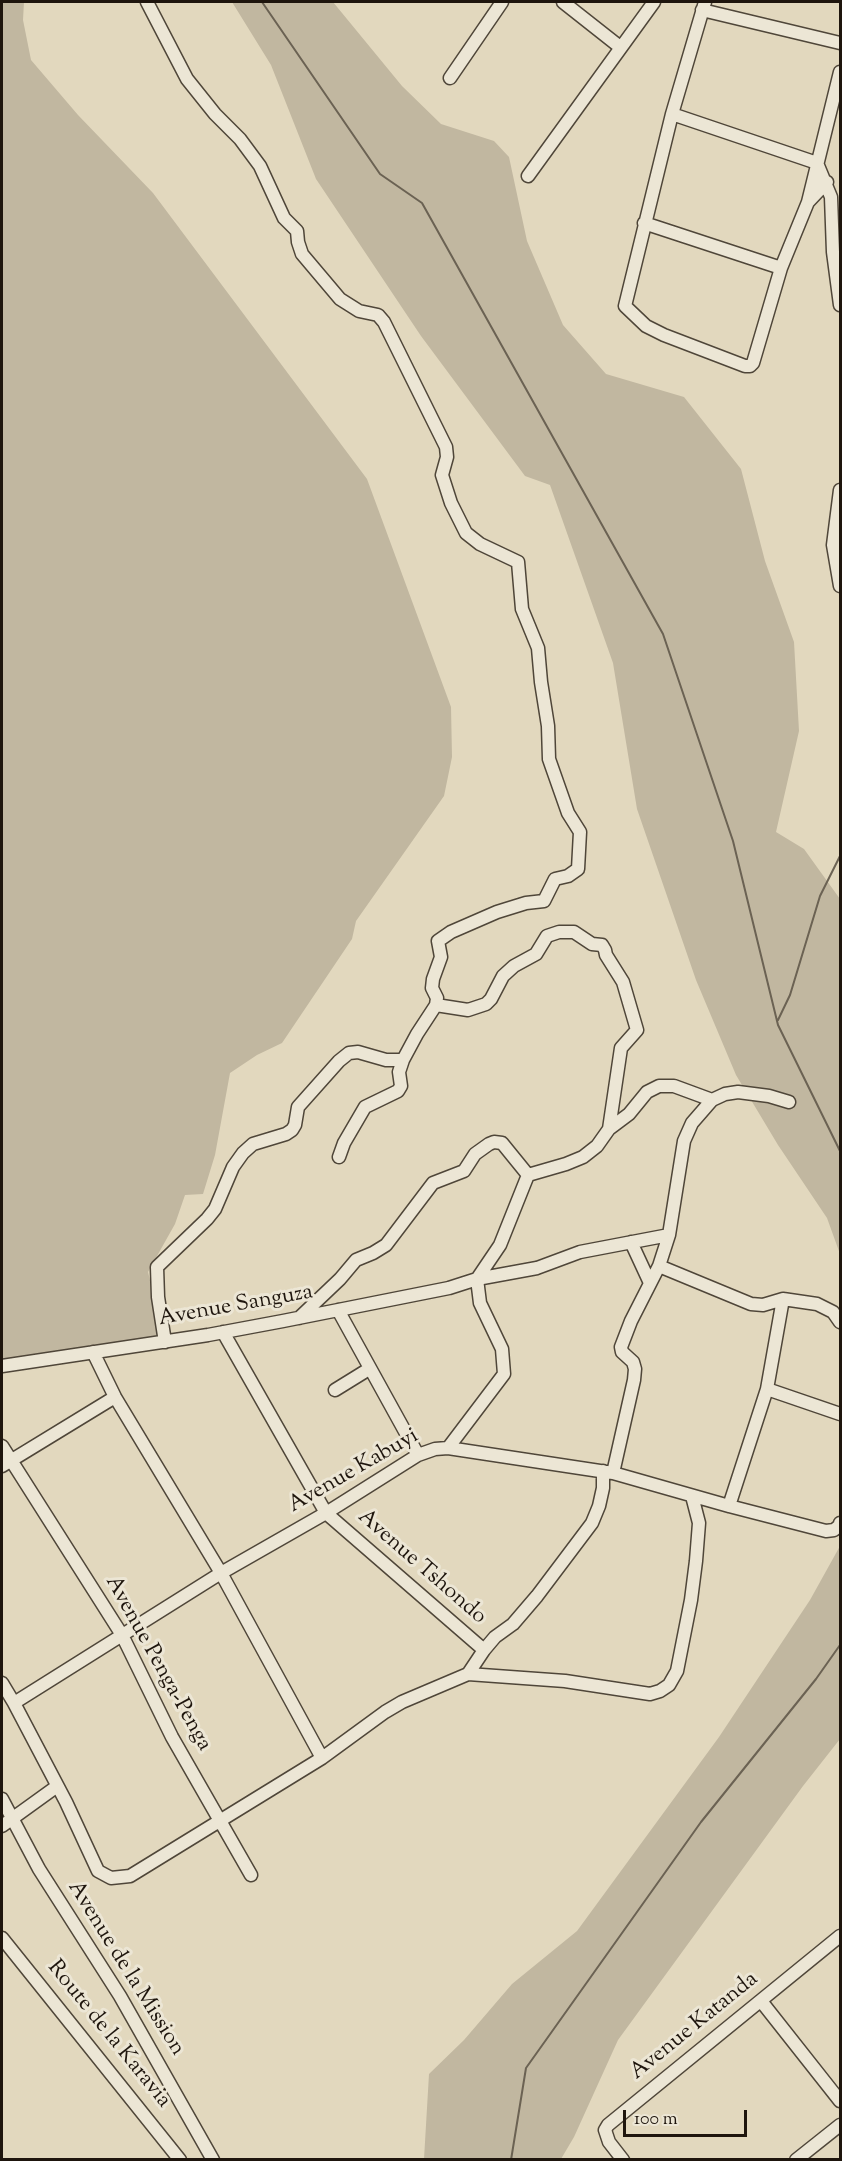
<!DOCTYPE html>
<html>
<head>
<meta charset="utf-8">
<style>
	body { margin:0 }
	#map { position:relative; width:842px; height:2161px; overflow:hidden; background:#e2d8be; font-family:"Sorts Mill Goudy",serif }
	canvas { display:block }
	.frame { position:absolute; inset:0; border:3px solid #1e150d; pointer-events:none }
	.scale { position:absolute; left:623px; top:2110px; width:124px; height:27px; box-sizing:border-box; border:3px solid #1e150d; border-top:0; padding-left:8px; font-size:18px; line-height:21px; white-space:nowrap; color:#1e150d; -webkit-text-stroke:4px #ece6d5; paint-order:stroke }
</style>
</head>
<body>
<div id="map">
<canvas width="842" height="2161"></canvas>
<div class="frame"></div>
<div class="scale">100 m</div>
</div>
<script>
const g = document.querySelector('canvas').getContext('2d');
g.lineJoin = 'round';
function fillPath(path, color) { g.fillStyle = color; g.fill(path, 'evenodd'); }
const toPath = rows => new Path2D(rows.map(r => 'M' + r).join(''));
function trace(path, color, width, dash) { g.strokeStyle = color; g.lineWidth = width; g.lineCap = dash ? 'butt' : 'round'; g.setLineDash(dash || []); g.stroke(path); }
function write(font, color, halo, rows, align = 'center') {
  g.font = font + ' "Sorts Mill Goudy",serif'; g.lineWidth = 6; g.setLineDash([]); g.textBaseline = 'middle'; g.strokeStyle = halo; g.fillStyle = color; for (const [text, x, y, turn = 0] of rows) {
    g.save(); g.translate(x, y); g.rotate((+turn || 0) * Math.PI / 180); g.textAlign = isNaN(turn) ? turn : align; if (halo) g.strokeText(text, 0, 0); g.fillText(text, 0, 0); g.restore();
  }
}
fillPath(toPath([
	[2,2,24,2,23,20,31,60,78,115,153,193,367,479,451,707,452,757,444,796,356,921,352,939,282,1043,257,1055,230,1073,215,1155,203,1194,185,1195,175,1224,148,1272,165,1342,2,1366],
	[232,2,333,2,402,86,441,124,494,141,509,157,527,241,563,325,606,374,684,397,741,469,765,561,794,642,799,731,776,832,804,849,840,899,840,1254,827,1218,778,1145,736,1075,696,980,637,809,613,663,550,485,525,476,421,336,316,179,271,65],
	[840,1546,840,1739,803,1786,618,2040,574,2137,561,2159,424,2159,429,2074,464,2040,512,1984,577,1931,719,1737,810,1600]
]), '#c1b7a0');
trace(toPath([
	[262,2,380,174,422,203,663,634,733,841,778,1025,840,1151],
	[778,1020,790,995,820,896,840,856],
	[511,2160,526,2068,701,1822,816,1679,840,1645]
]), '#6b6253', 2);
const minor = toPath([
	[147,2,187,79,215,114,240,139,260,166,284,218,297,231,298,242,302,254,340,299,359,311,378,315,384,322,446,447,447,457,442,475,451,503,466,533,480,544,518,562,522,609,538,648,541,682,548,726,549,759,568,813,580,832,578,869,568,876,555,879,544,901,526,903,497,912,451,932,438,941,441,957,433,979,432,988,437,998,436,1005,417,1034,403,1060,399,1072,401,1086,398,1091,365,1107,344,1143,339,1157],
	[563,2,620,47],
	[705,2,672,114,625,306,646,326,664,335,745,366,750,366,753,363,781,268],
	[702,10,840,43],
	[450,78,502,2],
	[672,114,817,163],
	[817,163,831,197,833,252,840,305],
	[528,176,654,2],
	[808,202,840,72],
	[644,223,781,268,808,202,827,182],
	[840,490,833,545,840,586],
	[436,1005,468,1010,486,1004,491,999,503,976,514,966,536,954,547,936,559,932,574,932,592,944,602,945,605,950,606,955,623,982,637,1030,621,1048,609,1129,597,1146,583,1157,566,1164,528,1175],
	[609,1129,629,1114,647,1092,659,1086,674,1086,712,1100],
	[631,1242,650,1283],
	[659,1266,751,1304,763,1305,783,1299,817,1304,833,1312,840,1322],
	[338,1310,418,1455],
	[299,1318,340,1279,356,1260,373,1253,386,1245,433,1183,464,1171,475,1154,489,1144,494,1142,502,1143,528,1175],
	[223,1332,326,1513,484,1650],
	[165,1342,158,1297,157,1267,207,1219,215,1209,233,1167,243,1153,253,1144,286,1134,292,1130,295,1125,298,1107,339,1061,349,1053,358,1052,386,1060,403,1060],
	[93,1352,115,1397,221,1573,322,1758],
	[2,1366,208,1335,283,1321,449,1288,477,1279,537,1268,580,1252,669,1235],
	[767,1389,840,1414],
	[335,1390,369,1369],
	[2,1446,122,1635,172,1737,251,1875],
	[448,1448,504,1374,502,1349,480,1303,477,1279,500,1245,528,1175],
	[2,1466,115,1397],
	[613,1473,634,1380,635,1369,633,1362,622,1352,621,1347,631,1321,659,1266,669,1235,684,1141,692,1123,712,1100,725,1094,738,1092,769,1096,789,1102],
	[729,1506,767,1389,783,1299],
	[468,1674,565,1681,650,1694,660,1691,669,1685,677,1671,691,1600,696,1561,699,1523,692,1496],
	[2,1683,14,1703,66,1802,98,1871,111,1878,130,1876,322,1758,385,1712,402,1702,468,1674,484,1650,495,1637,513,1624,537,1596,592,1523,599,1506,603,1488,603,1471],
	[14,1703,221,1573,326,1513,418,1455,435,1449,448,1448,613,1473,729,1506,826,1531,834,1530,840,1525,840,1523],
	[2,1799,39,1869,120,1996,213,2160],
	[2,1826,56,1787],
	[2,1938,180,2160],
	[761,2001,840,2101],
	[623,2160,609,2142,605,2130,608,2125,840,1936],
	[796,2160,840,2125]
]);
trace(minor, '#4f4639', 15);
trace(minor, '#ece6d5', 12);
write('22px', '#1e150d', '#ece6d5', [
	["Avenue Sanguza",236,1307,-10],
	["Avenue Kabuyi",354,1472,-30],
	["Avenue Tshondo",421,1568,41],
	["Avenue Penga-Penga",157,1664,61],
	["Avenue de la Mission",125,1969,58],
	["Avenue Katanda",695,2027,-39],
	["Route de la Karavia",108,2035,51]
]);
</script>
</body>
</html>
